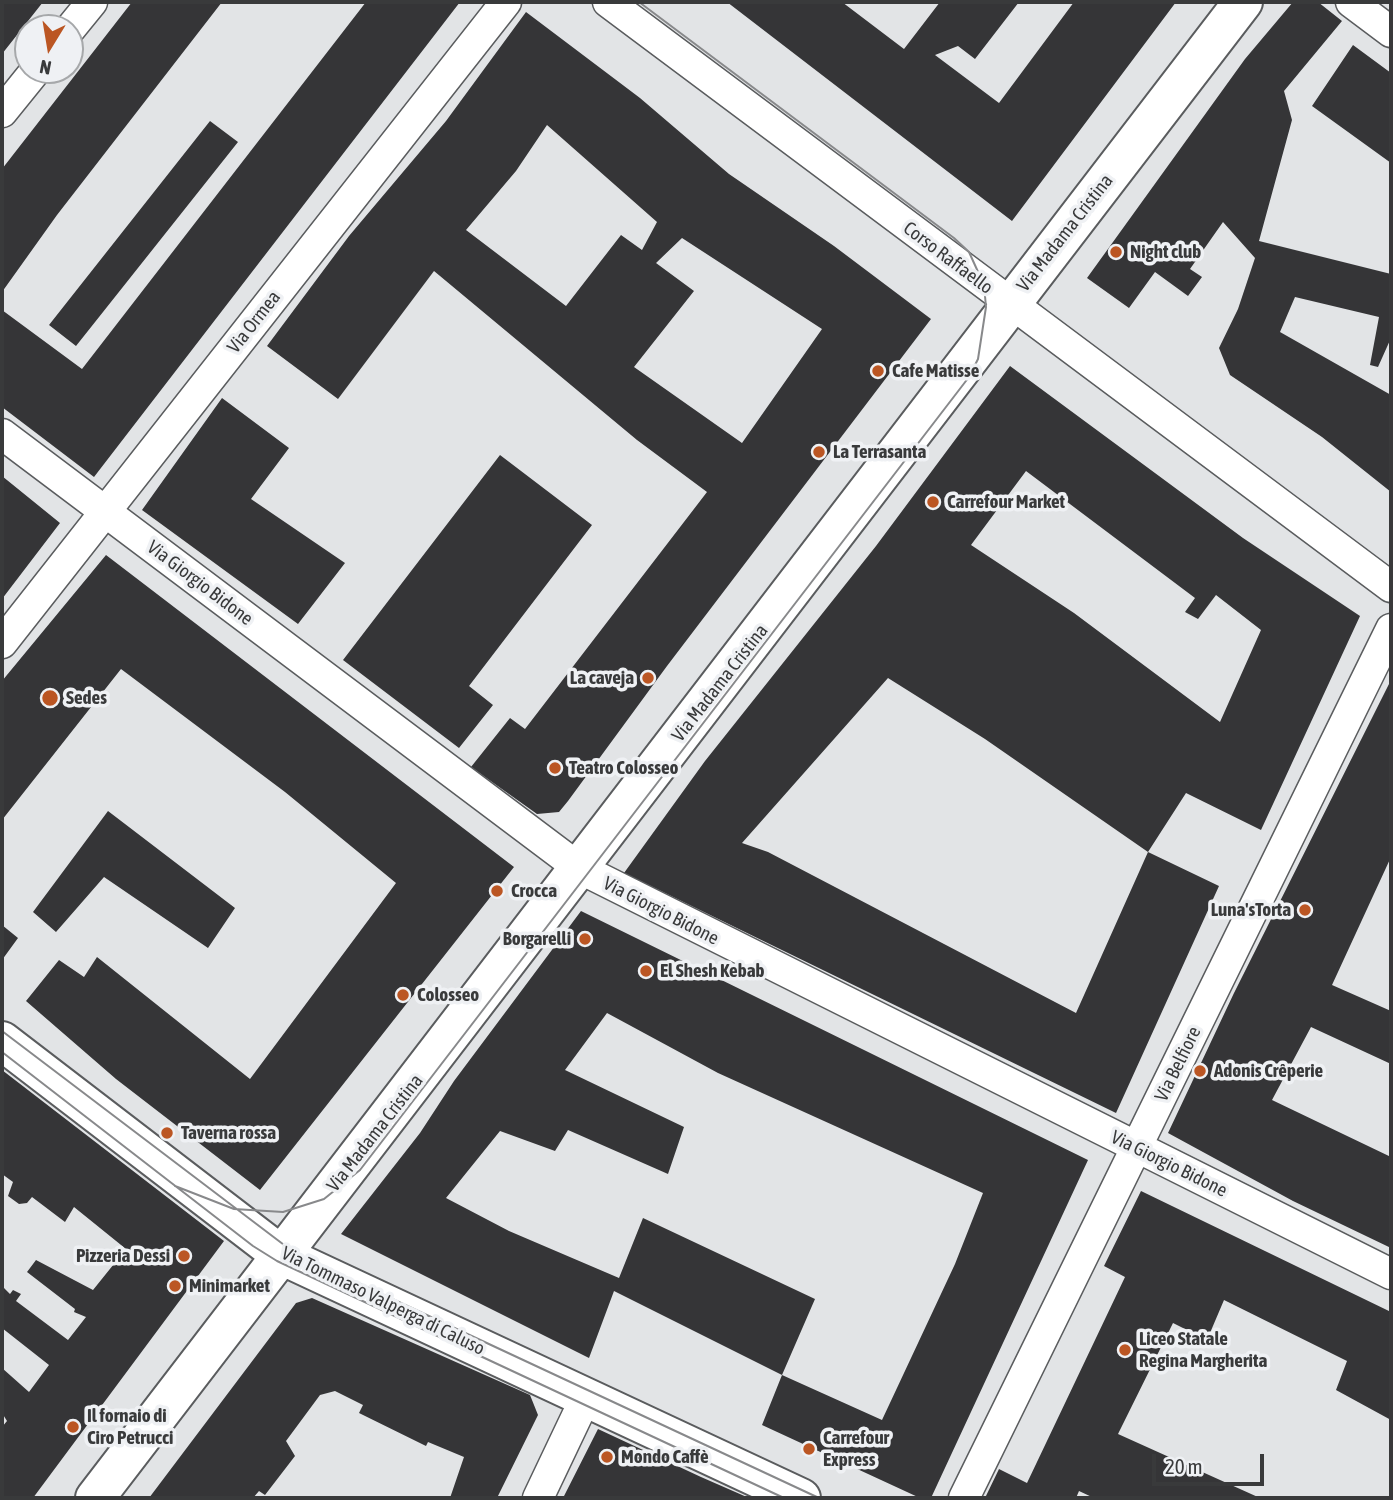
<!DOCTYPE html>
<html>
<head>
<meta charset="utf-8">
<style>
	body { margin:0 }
	#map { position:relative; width:1393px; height:1500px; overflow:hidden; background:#e2e4e6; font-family:"Asap Condensed",sans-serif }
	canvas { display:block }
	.frame { position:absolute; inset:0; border:4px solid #393a3b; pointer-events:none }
	.north { position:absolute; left:14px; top:14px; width:70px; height:70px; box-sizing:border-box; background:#eff1f4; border:2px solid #a6a8aa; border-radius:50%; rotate:191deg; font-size:19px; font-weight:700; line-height:28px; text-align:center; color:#393a3b }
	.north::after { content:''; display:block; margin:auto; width:24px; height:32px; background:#bb5623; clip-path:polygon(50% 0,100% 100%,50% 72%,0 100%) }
	.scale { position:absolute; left:1152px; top:1454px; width:112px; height:32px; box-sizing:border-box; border:4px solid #393a3b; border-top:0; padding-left:9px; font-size:21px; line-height:24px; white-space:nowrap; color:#393a3b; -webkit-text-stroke:5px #eff1f4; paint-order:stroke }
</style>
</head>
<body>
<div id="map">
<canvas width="1393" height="1500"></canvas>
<div class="frame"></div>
<div class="north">N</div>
<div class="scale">20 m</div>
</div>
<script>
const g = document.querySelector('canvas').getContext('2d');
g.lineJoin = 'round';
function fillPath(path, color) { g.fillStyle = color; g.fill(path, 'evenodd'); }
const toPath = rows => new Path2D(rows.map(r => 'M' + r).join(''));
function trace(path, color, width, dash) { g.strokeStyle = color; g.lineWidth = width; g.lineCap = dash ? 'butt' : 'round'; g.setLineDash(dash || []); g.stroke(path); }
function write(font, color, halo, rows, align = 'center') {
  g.font = font + ' "Asap Condensed",sans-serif'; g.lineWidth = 7; g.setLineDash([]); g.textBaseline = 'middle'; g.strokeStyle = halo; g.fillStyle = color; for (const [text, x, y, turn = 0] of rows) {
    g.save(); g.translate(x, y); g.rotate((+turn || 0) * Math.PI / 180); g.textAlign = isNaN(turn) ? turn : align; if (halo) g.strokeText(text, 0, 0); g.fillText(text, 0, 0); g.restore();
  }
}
fillPath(toPath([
	[2,2,43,2,2,54],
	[132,2,222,2,57,215,2,292,2,169],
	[366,2,460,2,94,477,2,407,2,310,82,369],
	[727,2,842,2,904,49,940,2,1019,2,975,59,958,46,935,55,999,103,1074,2,1176,2,1012,221],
	[1293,2,1318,2,1342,21,1284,91,1292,120,1259,241,1391,274,1391,338,1378,367,1370,365,1379,317,1295,297,1280,332,1391,395,1391,492,1322,437,1230,375,1219,348,1238,309,1255,258,1223,222,1190,269,1202,277,1188,296,1155,272,1129,308,1087,278,1245,59],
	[526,12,640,98,729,174,834,246,931,319,667,666,568,801,559,812,537,814,471,767,510,718,525,729,707,492,637,440,434,271,338,399,267,346,349,236,446,121],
	[547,125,657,222,642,250,621,235,566,306,466,230,516,171],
	[682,238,822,329,742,443,634,367,694,291,656,263],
	[1353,45,1391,73,1391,163,1312,106],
	[210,121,238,142,76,346,49,325],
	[1010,366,1243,538,1360,616,1261,830,1186,793,1148,852,985,739,888,678,742,843,768,852,1076,1013,1148,852,1219,886,1116,1113,624,873,705,761,876,546],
	[1026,471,1195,598,1185,612,1198,619,1216,595,1261,630,1220,722,1074,613,971,545],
	[222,398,289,448,251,499,345,563,298,624,142,510],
	[500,455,592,525,469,686,493,705,459,748,343,660],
	[2,476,60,523,2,599],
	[106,555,514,867,260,1190,116,1079,26,1001,59,960,84,977,97,957,250,1079,396,883,285,792,121,669,2,820,2,681],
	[1391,680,1391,857,1332,985,1391,1011,1391,1064,1311,1027,1272,1100,1391,1157,1391,1248,1293,1201,1168,1133,1234,993],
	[108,811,235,908,208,948,104,877,56,932,33,912],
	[581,911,1088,1160,931,1498,920,1498,762,1425,782,1375,882,1420,955,1264,983,1193,718,1073,607,1013,565,1070,684,1127,668,1174,568,1130,555,1151,500,1131,446,1198,509,1231,619,1278,643,1218,815,1299,782,1375,614,1291,589,1358,341,1234,420,1133,454,1081],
	[2,925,18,938,2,960],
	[2,1070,224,1241,33,1498,2,1498,2,1427,7,1421,2,1413,2,1368,29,1392,49,1365,2,1328,2,1292,4,1288,10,1294,13,1290,21,1294,16,1301,68,1340,86,1317,74,1312,75,1309,27,1272,36,1260,93,1290,126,1249,74,1207,65,1222,32,1197,27,1203,19,1204,8,1196,13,1182,2,1174],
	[1141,1191,1391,1312,1391,1420,1336,1390,1347,1361,1224,1300,1207,1340,1173,1323,1118,1434,1260,1498,1094,1498,1079,1491,1076,1498,985,1498,999,1469,1027,1483,1125,1277,1104,1266],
	[312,1298,530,1395,538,1415,497,1498,450,1498,464,1457,428,1442,426,1446,359,1413,363,1405,335,1391,320,1395,286,1441,295,1456,265,1495,259,1491,253,1498,149,1498,296,1303],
	[598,1429,701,1477,749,1498,563,1498]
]), '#353537');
const street = toPath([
	[608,2,1391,587],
	[1351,2,1391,32],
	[70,29,92,2],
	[2,112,36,70],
	[2,434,579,868,1391,1274],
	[2,643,506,2],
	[538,1498,586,1397],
	[964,1498,1391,629]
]);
const secondary = toPath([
	[2,1041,281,1255,801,1498],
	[95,1498,1243,2]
]);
trace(street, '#5a5c5e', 33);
trace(secondary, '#5a5c5e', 42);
trace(street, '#fff', 30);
trace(secondary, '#fff', 38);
trace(toPath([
	[2,1031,296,1254,819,1498],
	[2,1052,253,1246,277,1261,784,1498],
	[175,1186,234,1209,283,1212,324,1199,360,1170,969,377,978,359,986,307,984,285,969,252,954,238,639,2]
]), '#88898b', 2);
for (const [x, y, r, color] of [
	[1116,252,7,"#bb5623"],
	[878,371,7,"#bb5623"],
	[819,452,7,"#bb5623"],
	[933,502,7,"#bb5623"],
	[648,678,7,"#bb5623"],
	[50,698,9,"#bb5623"],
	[555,768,7,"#bb5623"],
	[497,891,7,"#bb5623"],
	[1305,910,7,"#bb5623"],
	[585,939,7,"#bb5623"],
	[646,971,7,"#bb5623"],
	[403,995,7,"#bb5623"],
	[1200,1071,7,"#bb5623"],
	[167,1133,7,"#bb5623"],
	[184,1256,7,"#bb5623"],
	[175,1286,7,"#bb5623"],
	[1125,1350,7,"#bb5623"],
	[73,1427,7,"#bb5623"],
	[809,1449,7,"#bb5623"],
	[607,1457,7,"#bb5623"]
]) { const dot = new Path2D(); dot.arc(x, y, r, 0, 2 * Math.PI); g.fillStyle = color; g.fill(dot); trace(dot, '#eff1f4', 2.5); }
write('19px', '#393a3b', '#eff1f4', [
	["Via Madama Cristina",1065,233,-52],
	["Corso Raffaello",948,258,37],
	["Via Ormea",254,322,-52],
	["Via Giorgio Bidone",200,583,37],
	["Via Madama Cristina",720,683,-52],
	["Via Giorgio Bidone",661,911,27],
	["Via Belfiore",1178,1064,-64],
	["Via Madama Cristina",375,1133,-52],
	["Via Giorgio Bidone",1169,1164,26],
	["Via Tommaso Valperga di Caluso",383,1301,26]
]);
write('bold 19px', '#393a3b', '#eff1f4', [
	["Night club",1130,252],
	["Cafe Matisse",892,371],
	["La Terrasanta",833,452],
	["Carrefour Market",947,502],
	["La caveja",634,678,"right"],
	["Sedes",66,698],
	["Teatro Colosseo",569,768],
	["Crocca",511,891],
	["Luna'sTorta",1291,910,"right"],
	["Borgarelli",571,939,"right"],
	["El Shesh Kebab",660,971],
	["Colosseo",417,995],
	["Adonis Crêperie",1214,1071],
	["Taverna rossa",181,1133],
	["Pizzeria Dessi",170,1256,"right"],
	["Minimarket",189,1286],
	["Liceo Statale",1139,1339],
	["Regina Margherita",1139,1361],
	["Il fornaio di",87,1416],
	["Ciro Petrucci",87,1438],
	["Carrefour",823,1438],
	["Express",823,1460],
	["Mondo Caffè",621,1457]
], 'left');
</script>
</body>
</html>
